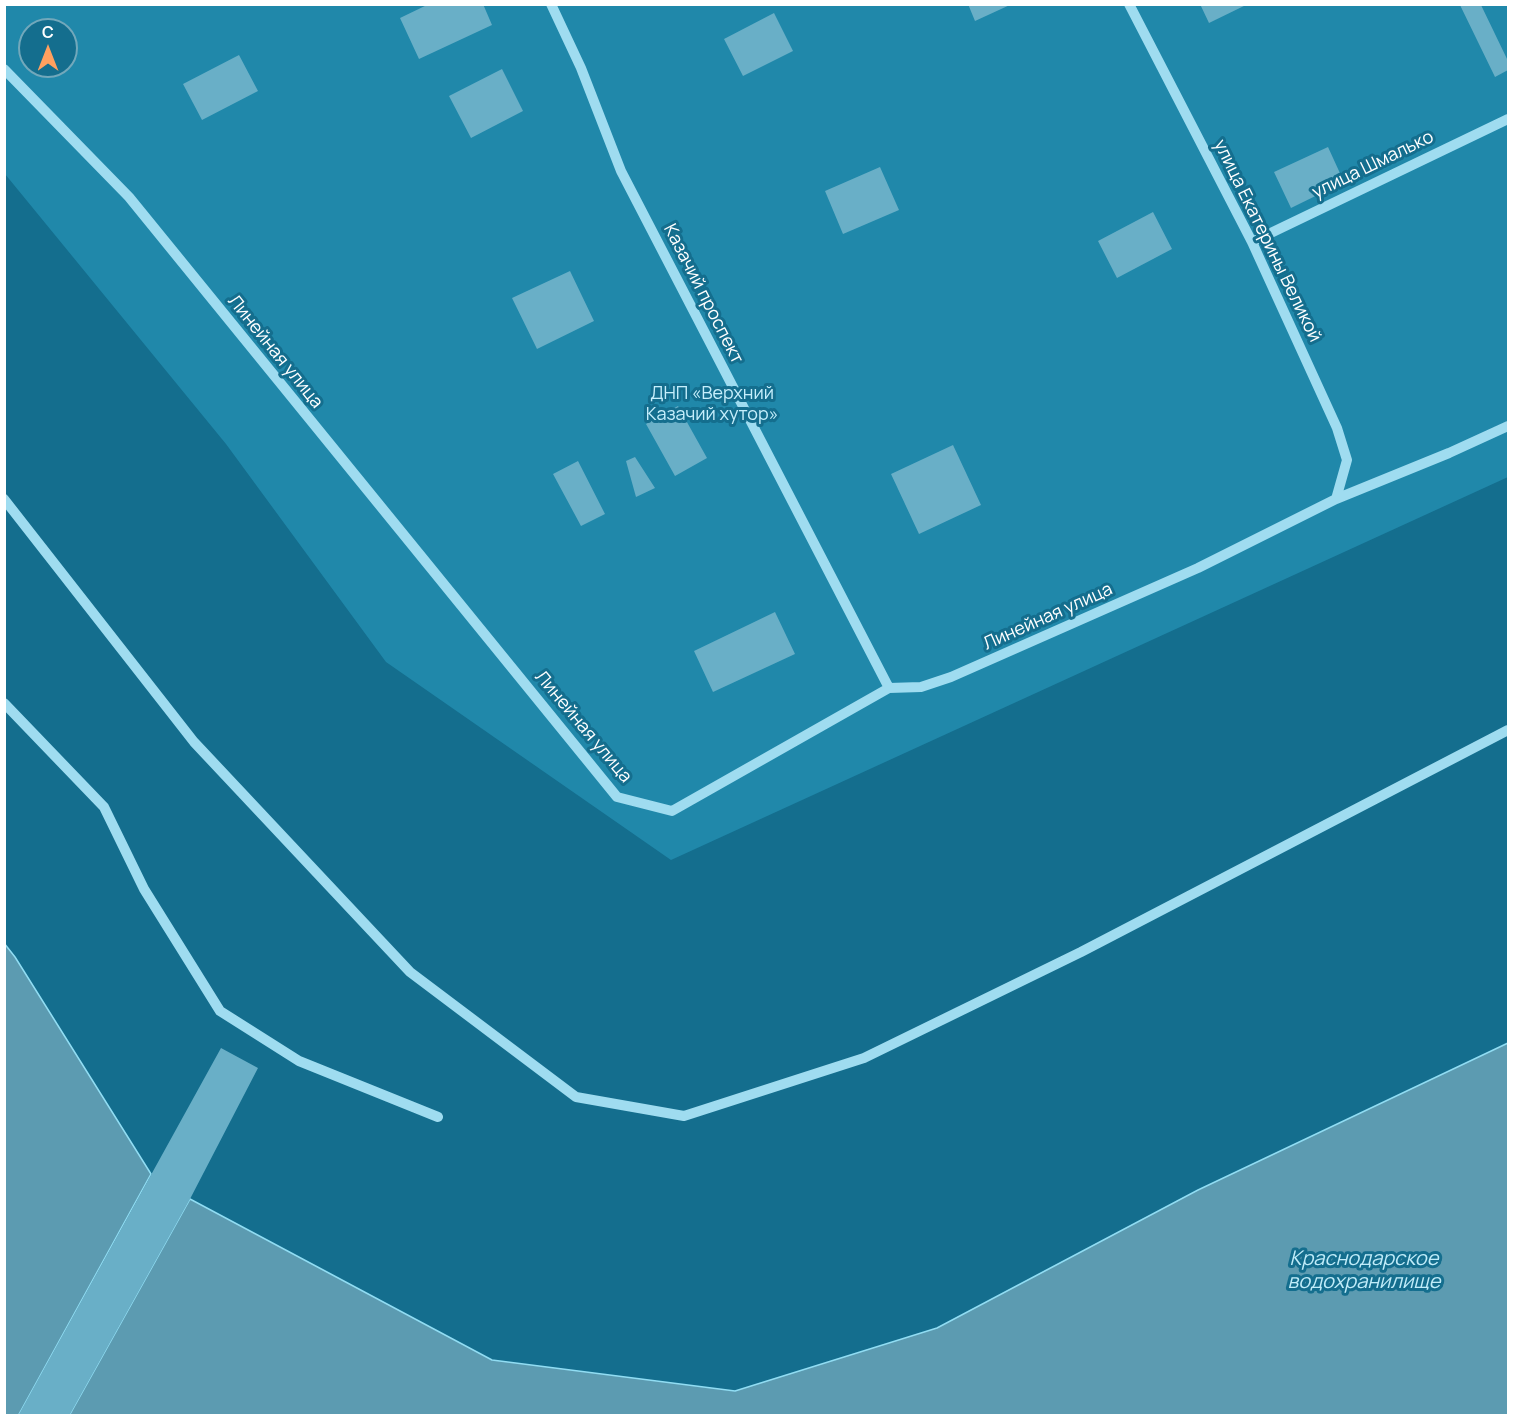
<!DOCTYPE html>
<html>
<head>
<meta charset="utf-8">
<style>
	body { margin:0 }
	#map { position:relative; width:1513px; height:1420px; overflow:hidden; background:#146e8e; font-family:Manrope,sans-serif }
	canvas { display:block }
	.frame { position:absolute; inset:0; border:6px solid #fff; pointer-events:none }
	.north { position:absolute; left:18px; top:18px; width:60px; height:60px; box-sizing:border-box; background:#146e8e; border:2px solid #72a8bb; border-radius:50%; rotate:0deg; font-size:16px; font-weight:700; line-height:24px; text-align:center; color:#fff }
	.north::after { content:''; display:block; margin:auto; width:21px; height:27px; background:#ffa05f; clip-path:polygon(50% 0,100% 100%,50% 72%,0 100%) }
</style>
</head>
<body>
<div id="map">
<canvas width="1513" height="1420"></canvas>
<div class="frame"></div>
<div class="north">С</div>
</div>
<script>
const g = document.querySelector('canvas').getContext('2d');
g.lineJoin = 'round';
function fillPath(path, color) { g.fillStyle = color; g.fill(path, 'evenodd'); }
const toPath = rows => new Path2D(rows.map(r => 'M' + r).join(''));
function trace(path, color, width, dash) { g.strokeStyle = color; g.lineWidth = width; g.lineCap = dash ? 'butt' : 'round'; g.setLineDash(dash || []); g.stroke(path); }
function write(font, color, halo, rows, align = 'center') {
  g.font = font + ' Manrope,sans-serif'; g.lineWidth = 6; g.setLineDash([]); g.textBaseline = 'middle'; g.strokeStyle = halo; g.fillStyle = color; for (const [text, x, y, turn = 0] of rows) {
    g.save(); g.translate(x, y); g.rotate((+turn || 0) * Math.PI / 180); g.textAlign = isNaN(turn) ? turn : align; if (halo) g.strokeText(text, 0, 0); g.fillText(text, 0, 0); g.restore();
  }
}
fillPath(toPath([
	[4,5,1508,5,1508,477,671,860,386,662,226,444,5,174],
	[30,30,66,30,66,66,30,66]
]), '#2088aa');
const water = toPath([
	[4,943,15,957,151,1174,18,1416,4,1415,4,943],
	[1508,1043,1508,1415,69,1416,190,1199,492,1360,735,1391,937,1328,1198,1190,1508,1043]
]);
fillPath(water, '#5c9bb1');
trace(water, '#91ddf3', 1.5);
fillPath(toPath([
	[429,4,483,4,492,25,419,59,400,18],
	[968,4,1012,4,975,21],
	[1200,4,1248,4,1209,23],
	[1460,5,1481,5,1508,61,1508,70,1495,77],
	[774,13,793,51,743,76,724,39],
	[239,55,258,91,202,120,183,84],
	[502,69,523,111,471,138,449,96],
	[1328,147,1344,182,1291,208,1274,172],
	[880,167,899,210,843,234,825,191],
	[1153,212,1172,249,1117,278,1098,241],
	[570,271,594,321,537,349,512,298],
	[678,406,707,458,675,476,646,424],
	[953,445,981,505,919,534,891,474],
	[635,457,655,488,636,497,626,461],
	[578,461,605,514,581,526,553,474],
	[775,612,795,654,713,692,694,651],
	[221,1048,258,1068,190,1199,69,1416,18,1416]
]), '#69afc7');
trace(toPath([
	[551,4,581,68,621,171,889,688],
	[1129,4,1252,242,1337,428,1347,460,1336,499],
	[4,69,129,197,617,797,672,811,889,688,921,687,951,677,1198,568,1336,499,1449,453,1508,426],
	[1252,242,1508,119],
	[4,499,194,742,410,972,576,1097,684,1116,864,1058,1081,952,1508,730],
	[4,703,104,807,144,889,220,1011,299,1061,438,1117]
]), '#9fdcf0', 10);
write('18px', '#fff', '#146e8e', [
	["улица Шмалько",1373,165,-26],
	["улица Екатерины Великой",1267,241,64],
	["Казачий проспект",703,294,63],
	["Линейная улица",275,352,51],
	["Линейная улица",1048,617,-24],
	["Линейная улица",583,727,50]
]);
write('18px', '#c6effc', '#146e8e', [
	["ДНП «Верхний",712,394],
	["Казачий хутор»",712,415]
]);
write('italic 20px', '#c0ecf9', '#146e8e', [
	["Краснодарское",1364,1259],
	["водохранилище",1364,1282]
]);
</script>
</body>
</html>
